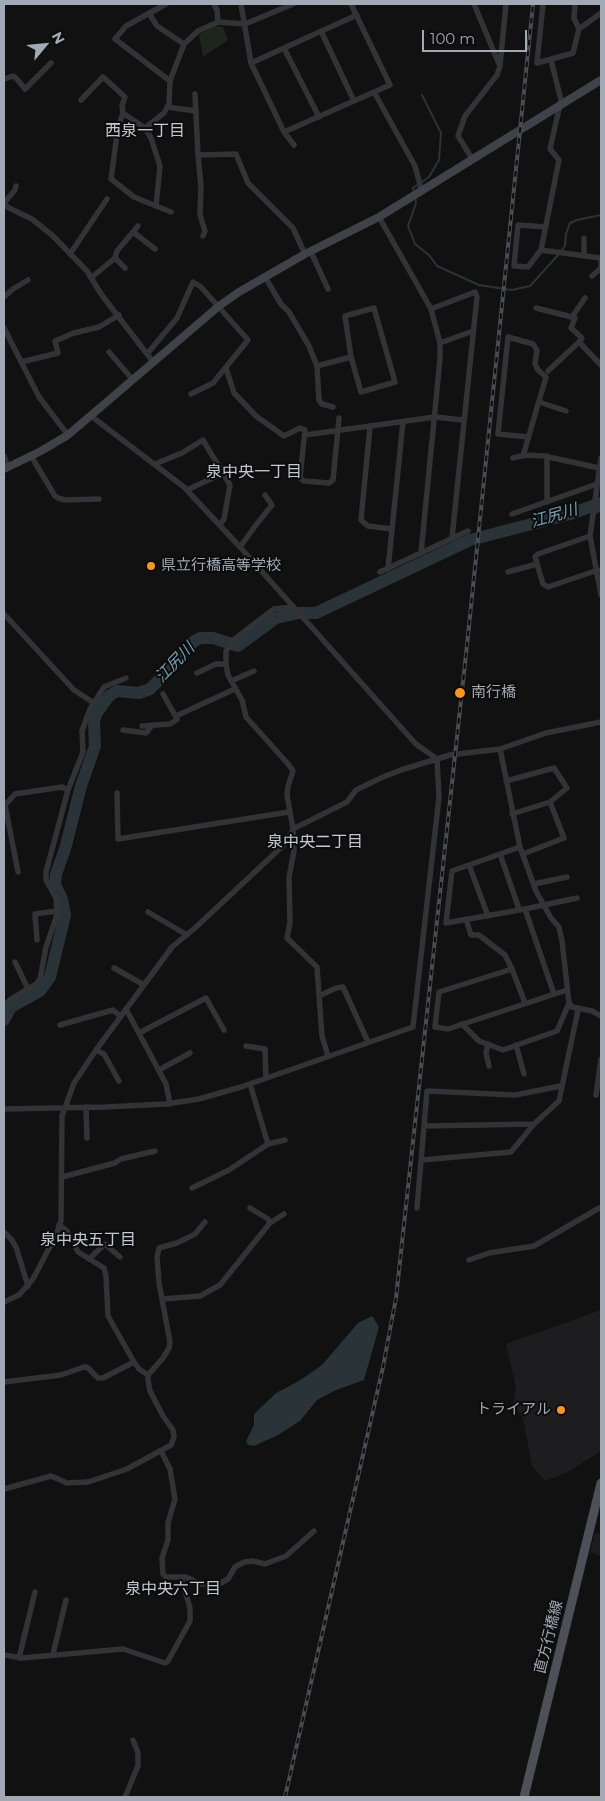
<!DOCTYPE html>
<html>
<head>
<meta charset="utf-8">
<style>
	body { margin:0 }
	#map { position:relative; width:605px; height:1801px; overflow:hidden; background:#111112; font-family:Montserrat,sans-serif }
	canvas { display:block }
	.frame { position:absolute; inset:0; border:5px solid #a1a9b4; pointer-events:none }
	.north { position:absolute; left:20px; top:20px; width:50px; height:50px; -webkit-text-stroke:4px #0c0c0d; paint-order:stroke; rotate:62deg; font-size:14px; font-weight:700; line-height:20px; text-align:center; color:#a1a9b4 }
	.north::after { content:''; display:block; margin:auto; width:18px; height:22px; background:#a1a9b4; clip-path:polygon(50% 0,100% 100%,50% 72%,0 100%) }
	.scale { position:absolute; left:422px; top:30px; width:105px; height:22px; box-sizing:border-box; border:2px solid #a1a9b4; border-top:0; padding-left:6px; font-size:15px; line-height:18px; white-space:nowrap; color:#a1a9b4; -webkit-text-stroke:4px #0c0c0d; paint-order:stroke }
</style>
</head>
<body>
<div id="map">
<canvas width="605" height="1801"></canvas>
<div class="frame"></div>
<div class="north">N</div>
<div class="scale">100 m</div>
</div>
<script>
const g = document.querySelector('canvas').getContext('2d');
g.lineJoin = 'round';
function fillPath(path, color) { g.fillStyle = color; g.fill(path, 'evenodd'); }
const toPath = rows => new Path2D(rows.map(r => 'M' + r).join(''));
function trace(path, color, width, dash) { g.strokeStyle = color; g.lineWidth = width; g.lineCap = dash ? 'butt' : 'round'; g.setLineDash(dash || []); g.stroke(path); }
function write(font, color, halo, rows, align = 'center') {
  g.font = font + ' Montserrat,"Noto Sans JP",sans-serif'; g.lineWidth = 4; g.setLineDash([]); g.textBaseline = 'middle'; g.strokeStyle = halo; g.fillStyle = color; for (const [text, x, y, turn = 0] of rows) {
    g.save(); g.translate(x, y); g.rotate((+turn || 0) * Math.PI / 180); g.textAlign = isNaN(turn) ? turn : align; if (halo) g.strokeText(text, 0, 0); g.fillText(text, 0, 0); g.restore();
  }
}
fillPath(toPath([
	[601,1310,601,1451,566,1473,545,1481,532,1466,523,1418,513,1404,516,1388,506,1344],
	[595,1533,601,1534,601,1556,590,1552]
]), '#1d1d1f');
fillPath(toPath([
	[214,26,223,27,228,40,203,57,199,35]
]), '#1d251d');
fillPath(toPath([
	[372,1316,379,1327,364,1380,336,1390,317,1400,300,1421,278,1435,254,1446,248,1445,246,1441,254,1425,254,1414,276,1393,299,1381,322,1365,358,1323]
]), '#293338');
trace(toPath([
	[414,192,413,188,429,177,439,160,441,133,422,95],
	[415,197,416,203,408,226,415,244,429,255,437,266,479,285,512,290,530,286,559,254],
	[561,251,565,246,566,234,570,223,577,220,601,215]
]), '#293338', 2);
trace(toPath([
	[4,1020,11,1007,40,991,50,977,65,915,62,899,55,885,56,874,65,849,81,786,95,746,94,723,96,714,109,696,117,691,139,693,150,689,165,674,193,642,200,638,213,638,238,646,276,618,299,613,316,613,470,540,570,514,601,503]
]), '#293338', 12);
trace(toPath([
	[166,4,126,26,115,39,170,81],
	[214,4,217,10,218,22],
	[241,4,251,63,284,132,294,145],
	[474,4,499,64],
	[543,4,537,63,573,53,579,29,601,13],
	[575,4,574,18,579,29],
	[149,13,157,26,184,44],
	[321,31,354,101],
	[284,48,319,117],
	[551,60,561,100,550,149,559,160,541,250,601,258,601,267],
	[251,63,357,15],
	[4,79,13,76,16,78,25,89,51,63],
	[374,92,415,166,422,192],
	[195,94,198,155,236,154,248,183,293,228,305,254],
	[81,100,103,77,125,97,122,106,123,113,118,127,111,179,134,197,156,206,160,166,151,138,145,128,164,113,169,104,170,81,184,44,198,31,218,22,245,24,293,4],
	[167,107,196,111],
	[123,113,145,128],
	[284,132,390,85,351,4],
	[198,155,201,186,200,215,205,231,203,236],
	[473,160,458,136,465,116,497,75,500,66,506,4],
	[4,203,15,190,16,186],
	[4,204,9,208,32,219,53,236,87,271,101,294,154,363],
	[156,206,171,212],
	[379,217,431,309,440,343,440,359,421,553],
	[133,232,155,249],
	[584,238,584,256],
	[541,250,528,267,514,266,518,225,546,227],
	[311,252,328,289],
	[70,254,107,199],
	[115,258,125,268],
	[592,276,601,268],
	[265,277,281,304,289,312,309,346,317,366,351,357],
	[91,278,115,258,117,251,138,226],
	[4,297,13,289,28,280],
	[585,298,572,317,575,318,571,328,582,338,579,342,601,365],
	[374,308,395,382,361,392,351,357,345,316,374,308],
	[536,308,572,317],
	[431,309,475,292,477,297,452,538],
	[4,328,39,397,68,435],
	[440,343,473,331],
	[109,352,133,380],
	[147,354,177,318,193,282,201,287,248,340,213,383,191,394],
	[21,362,58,353,55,341,74,333,99,327,119,315],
	[317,366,319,400,322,404,333,407],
	[226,368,234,393,256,416,284,436,300,428,305,430,300,478,304,481,329,483,333,480,339,418],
	[548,371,579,342],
	[539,402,566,411],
	[91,416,184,487,240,547,406,733,416,744,437,759],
	[370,427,361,520,368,526,392,529],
	[305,435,435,417,463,420],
	[4,456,8,467],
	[31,456,55,496,58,498,65,500,99,499],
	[523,456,546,377,538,370,535,364,537,350,533,344,508,337,498,434,528,437],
	[547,456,547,502],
	[513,458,525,455,544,456,599,468],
	[601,458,590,536,601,595],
	[155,464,182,453,203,440,230,485,224,519,220,525],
	[187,490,223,473],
	[594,512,601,508],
	[512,514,597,484],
	[590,536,538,554,535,557,543,584,548,587,598,570],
	[240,547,256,525,272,505,265,495],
	[388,569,403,422],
	[380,572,468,531],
	[508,572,537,564],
	[293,607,274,609,232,641,226,651,226,664,228,675,242,700,246,717,289,765,293,771,288,786,287,795,293,829,294,851,289,877,290,923,287,938,317,967,322,1036,328,1056],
	[4,614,74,690,94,703],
	[197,673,216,664,226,664],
	[231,681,254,671],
	[163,694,177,719],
	[142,726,170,724,176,720,178,715,235,689],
	[123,730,146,733,152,725],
	[500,749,520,847,536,891,551,918,559,927,562,941,569,1003,572,1007,592,1011,601,1016],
	[506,781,554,768,567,788,550,802,512,814],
	[117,793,118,839,289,812],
	[520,847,452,871,446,923,525,909,577,898],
	[500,854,519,909],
	[523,854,564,838,550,802],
	[469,865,488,916],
	[18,872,5,805,15,794,62,787,68,790,83,752,82,731,90,709,104,687,126,678],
	[534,884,567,877],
	[525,909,554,994],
	[148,912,187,935],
	[466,919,471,935,479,935,505,955,512,969,439,992,435,1027,448,1029,567,990],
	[37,940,35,914,57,911],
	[15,962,28,989],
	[114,968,144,985],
	[512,969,525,1003],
	[319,996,336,988,343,987,368,1042],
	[4,1006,11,999,36,984,40,979,46,947,56,918,57,911,56,898,46,880,46,872,68,790],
	[126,1009,166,1084,170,1104],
	[462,1024,479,1041,503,1050,557,1031,569,1003],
	[60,1025,113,1010,120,1016],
	[139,1033,206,998,224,1030],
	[488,1044,486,1053,489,1066],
	[516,1045,524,1074],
	[246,1046,265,1049,266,1078],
	[96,1050,104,1054,119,1081],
	[159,1070,190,1053],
	[250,1084,268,1144,285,1140],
	[596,1095,601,1059],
	[86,1107,87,1138],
	[4,1109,106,1107,166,1104,199,1099,241,1087,413,1027,439,797,437,759],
	[424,1126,534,1124],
	[422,1160,511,1152,534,1124,559,1101,578,1010],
	[62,1177,115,1163,121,1159,155,1151],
	[192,1188,229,1170,268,1144],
	[250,1208,268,1219,270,1223],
	[417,1208,427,1091,515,1095,561,1086],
	[59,1225,67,1231,78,1252,104,1268,106,1276,108,1316,134,1362,139,1369,148,1375],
	[4,1232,11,1239,16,1247,28,1286],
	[89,1259,105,1244,120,1257],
	[469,1260,489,1253,534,1246,601,1207],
	[163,1299,200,1296,220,1285,270,1223,284,1214],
	[4,1302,19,1295,33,1279,56,1235,61,1221,62,1116,74,1083,96,1050,172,947,196,927,288,841,293,829,347,802,356,790,383,777,401,770,450,755,500,749,546,733,601,722],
	[4,1382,61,1375,84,1367,87,1367,98,1378,103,1378,134,1362],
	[161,1451,170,1469,175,1499,168,1523,168,1540,162,1558,163,1574,166,1577,186,1577,200,1584,221,1583,228,1579,235,1567,244,1562,253,1561,265,1564,286,1556,314,1531],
	[4,1489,51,1476,67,1483,88,1482,127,1469,171,1445,174,1437,173,1430,163,1416,150,1391,148,1380,148,1375,163,1358,169,1348,170,1342,159,1283,157,1257,159,1248,177,1243,195,1234,205,1222],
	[53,1654,66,1600],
	[4,1655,22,1658,123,1649,165,1663,168,1661,190,1621,190,1608,181,1577],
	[19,1658,35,1592],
	[125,1797,138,1766,138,1753,133,1740]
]), '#323337', 5.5);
trace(toPath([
	[4,469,41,451,68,435,219,306,239,292,305,254,379,217,601,80]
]), '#3f4248', 8);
trace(toPath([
	[524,1797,601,1483]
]), '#4d5157', 9);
const rail = toPath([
	[285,1797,383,1367,396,1298,467,645,533,4]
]);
trace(rail, '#484b51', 4);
trace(rail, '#0c0c0d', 2, [5.5]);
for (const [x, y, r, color] of [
	[151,566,5,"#fa9521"],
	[460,693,6,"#fa9521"],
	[561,1410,5,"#fa9521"]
]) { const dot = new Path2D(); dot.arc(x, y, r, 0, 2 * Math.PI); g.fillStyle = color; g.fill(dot); trace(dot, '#0c0c0d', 2); }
write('15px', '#a1a9b4', '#0c0c0d', [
	["県立行橋高等学校",161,566],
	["南行橋",471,693],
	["トライアル",551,1410,"right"]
], 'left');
write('15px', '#a1a9b4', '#0c0c0d', [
	["直方行橋線",549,1637,-76]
]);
write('16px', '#c2c8d0', '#0c0c0d', [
	["西泉一丁目",145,131],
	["泉中央一丁目",254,472],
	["泉中央二丁目",315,842],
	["泉中央五丁目",88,1240],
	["泉中央六丁目",173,1589]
]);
write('italic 16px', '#769db1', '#0c0c0d', [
	["江尻川",554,516,-16],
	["江尻川",175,663,-46]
]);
</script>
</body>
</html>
